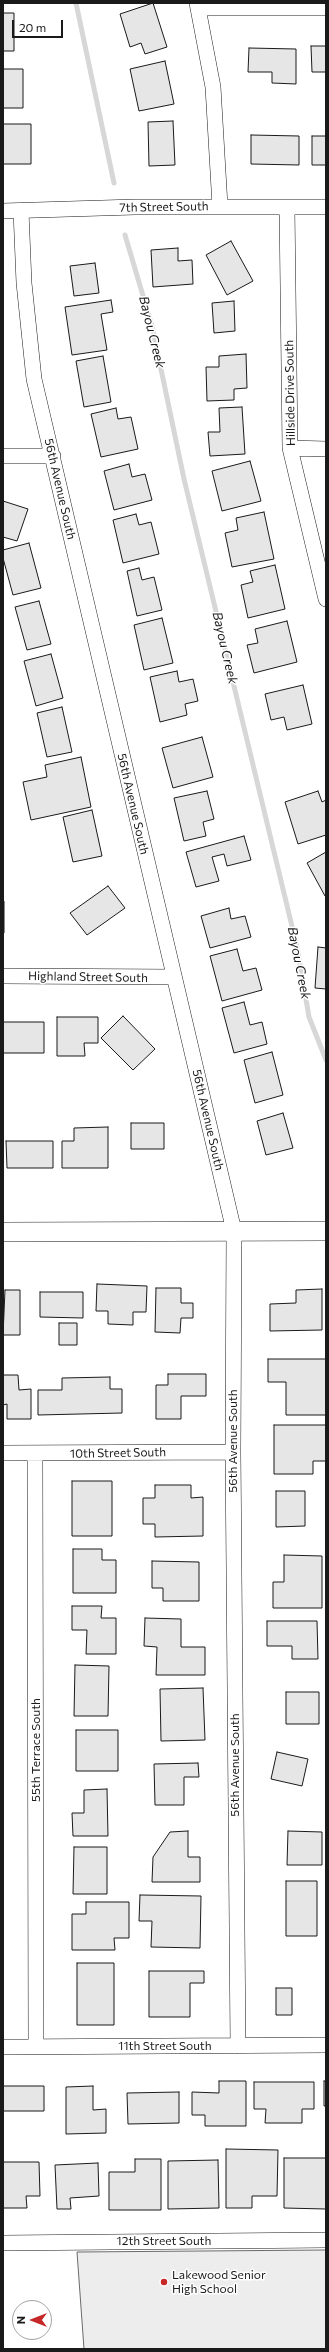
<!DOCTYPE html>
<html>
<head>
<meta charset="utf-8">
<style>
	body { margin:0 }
	#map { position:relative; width:329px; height:2352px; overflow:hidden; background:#fff; font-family:Commissioner,sans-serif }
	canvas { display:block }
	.frame { position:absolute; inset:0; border:4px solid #1a1a1a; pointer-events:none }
	.north { position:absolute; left:12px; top:2300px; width:40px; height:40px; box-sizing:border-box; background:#fff; border:1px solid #a3a3a3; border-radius:50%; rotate:270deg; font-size:11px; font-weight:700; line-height:16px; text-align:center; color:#1a1a1a }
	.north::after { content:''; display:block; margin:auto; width:14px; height:18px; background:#c62828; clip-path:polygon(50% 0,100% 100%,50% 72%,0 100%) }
	.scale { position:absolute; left:12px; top:20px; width:51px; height:18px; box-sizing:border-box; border:2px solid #1a1a1a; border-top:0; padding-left:5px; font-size:12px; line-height:14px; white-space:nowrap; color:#1a1a1a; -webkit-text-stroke:3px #fff; paint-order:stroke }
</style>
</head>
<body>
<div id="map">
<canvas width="329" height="2352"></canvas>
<div class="frame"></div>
<div class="north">N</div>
<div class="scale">20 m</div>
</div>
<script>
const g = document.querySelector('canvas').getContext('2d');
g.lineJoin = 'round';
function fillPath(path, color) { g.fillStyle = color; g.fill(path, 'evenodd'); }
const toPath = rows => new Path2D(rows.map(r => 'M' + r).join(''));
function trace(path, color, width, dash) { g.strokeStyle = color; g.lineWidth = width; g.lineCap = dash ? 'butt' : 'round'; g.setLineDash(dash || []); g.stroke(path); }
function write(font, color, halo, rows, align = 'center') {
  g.font = font + ' Commissioner,sans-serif'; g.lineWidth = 3; g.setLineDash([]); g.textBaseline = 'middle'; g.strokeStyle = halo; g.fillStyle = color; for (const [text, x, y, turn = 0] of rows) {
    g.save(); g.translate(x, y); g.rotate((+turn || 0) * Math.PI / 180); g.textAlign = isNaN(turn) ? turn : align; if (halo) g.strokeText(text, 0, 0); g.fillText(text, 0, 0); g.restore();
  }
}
const green = toPath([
	[326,2250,326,2349,84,2349,77,2252,326,2250]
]);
fillPath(green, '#ededed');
trace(green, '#6a6a6a', 1);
trace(toPath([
	[76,3,114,183],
	[125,235,152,326,184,479,297,947,309,1017,326,1060]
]), '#d7d7d7', 5);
const building = toPath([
	[153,3,167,47,145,54,141,43,130,47,120,14,153,3],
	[3,13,14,13,14,51,3,51,3,13],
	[311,46,326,46,326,72,312,72,311,46],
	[249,48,296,49,296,84,272,83,272,72,248,72,249,48],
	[165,61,174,104,139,111,130,69,165,61],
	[3,69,23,69,23,108,3,108,3,69],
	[173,121,175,165,149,166,148,122,173,121],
	[3,124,31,124,31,164,3,164,3,124],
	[251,135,299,136,299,165,251,164,251,135],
	[312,136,326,136,326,165,312,165,312,136],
	[231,241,253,281,227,295,206,255,231,241],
	[178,248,178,261,192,260,193,284,153,287,151,250,178,248],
	[95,263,99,293,74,296,70,266,95,263],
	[111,300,113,312,101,314,107,350,72,355,65,307,111,300],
	[234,301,235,331,214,333,212,303,234,301],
	[246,354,247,388,234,389,234,400,207,401,206,367,219,367,219,356,246,354],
	[103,356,111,402,84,407,76,361,103,356],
	[242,407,245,454,210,456,208,432,220,432,219,408,242,407],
	[116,408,118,419,131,417,138,449,101,457,91,414,116,408],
	[250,461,261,501,222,511,212,471,250,461],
	[129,464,132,477,145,474,152,500,114,510,104,471,129,464],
	[3,501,28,509,17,541,3,537,3,501],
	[264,512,274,559,232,567,225,533,238,530,236,518,264,512],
	[136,514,139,525,151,522,159,554,123,563,113,520,136,514],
	[29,543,41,588,13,595,3,558,3,550,29,543],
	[275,565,285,609,248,618,241,585,253,582,250,571,275,565],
	[139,568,142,580,154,577,162,610,137,616,127,571,139,568],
	[39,601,51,644,27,650,15,607,39,601],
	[162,618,173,663,144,670,134,625,162,618],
	[287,621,297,662,254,673,247,645,258,643,255,629,287,621],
	[51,654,63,698,36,706,24,661,51,654],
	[177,671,179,682,193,679,198,701,185,704,187,715,160,722,150,677,177,671],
	[303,685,312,724,287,730,284,717,271,720,265,694,303,685],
	[62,707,72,752,47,757,37,713,62,707],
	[202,737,213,777,173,788,162,748,202,737],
	[81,757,91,807,31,820,23,782,47,777,45,765,81,757],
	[207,791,214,819,203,822,206,836,184,841,174,798,207,791],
	[318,791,322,802,326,800,326,835,298,844,285,802,318,791],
	[92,810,102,856,73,862,63,817,92,810],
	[244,836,251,860,227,866,224,854,212,857,219,881,196,887,186,852,244,836],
	[326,852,326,895,325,896,307,863,326,852],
	[108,886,125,908,87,935,70,913,108,886],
	[3,901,4,901,4,933,3,933,3,901],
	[229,908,231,919,245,916,251,937,210,948,201,916,229,908],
	[318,947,326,948,326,989,315,988,318,947],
	[237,949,243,971,256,968,262,990,222,1001,210,956,237,949],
	[244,1002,250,1025,262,1022,267,1044,234,1053,222,1008,244,1002],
	[123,1016,155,1049,133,1070,101,1038,123,1016],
	[57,1017,98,1017,98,1043,84,1043,85,1056,57,1056,57,1017],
	[3,1022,44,1022,44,1053,3,1053,3,1022],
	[272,1052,283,1095,255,1103,244,1060,272,1052],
	[283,1113,293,1148,266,1155,257,1121,283,1113],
	[131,1123,164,1123,164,1149,131,1149,131,1123],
	[108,1127,108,1168,62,1168,62,1141,74,1141,74,1128,108,1127],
	[6,1141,53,1141,53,1168,7,1168,6,1141],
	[97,1284,147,1286,146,1312,133,1312,133,1325,108,1324,108,1311,96,1311,97,1284],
	[156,1288,181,1288,181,1303,193,1303,193,1318,181,1318,180,1333,155,1332,156,1288],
	[322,1289,322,1330,270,1331,270,1304,296,1303,296,1290,322,1289],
	[5,1290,20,1290,20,1335,3,1335,5,1290],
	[40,1292,83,1292,83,1318,40,1317,40,1292],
	[59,1323,77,1323,77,1345,59,1345,59,1323],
	[268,1359,326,1359,326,1415,286,1415,286,1382,268,1382,268,1359],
	[168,1374,206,1374,206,1396,181,1396,181,1419,156,1419,156,1385,168,1385,168,1374],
	[3,1375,18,1375,19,1390,31,1389,31,1419,7,1419,7,1404,3,1405,3,1375],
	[110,1377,110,1389,122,1389,122,1413,38,1415,38,1390,62,1390,62,1378,110,1377],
	[274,1425,326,1425,326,1461,313,1461,313,1474,274,1474,274,1425],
	[72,1481,112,1481,112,1536,72,1536,72,1481],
	[155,1485,191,1485,191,1498,203,1497,203,1536,155,1537,155,1524,143,1524,143,1498,155,1498,155,1485],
	[276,1491,305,1491,305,1526,276,1527,276,1491],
	[73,1549,102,1549,102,1560,116,1560,116,1593,73,1593,73,1549],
	[284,1555,322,1556,322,1608,273,1608,273,1582,284,1582,284,1555],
	[152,1561,199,1562,199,1601,163,1601,163,1588,152,1588,152,1561],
	[72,1606,102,1606,101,1618,116,1618,116,1654,86,1654,87,1630,72,1630,72,1606],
	[145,1618,181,1619,181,1647,205,1647,205,1675,156,1675,157,1647,144,1646,145,1618],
	[267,1621,317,1621,318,1659,292,1659,292,1646,267,1646,267,1621],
	[75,1665,109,1666,108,1716,74,1716,75,1665],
	[203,1688,205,1740,161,1741,160,1689,203,1688],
	[286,1692,319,1692,319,1724,286,1724,286,1692],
	[76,1730,118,1730,118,1771,76,1771,76,1730],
	[277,1752,308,1759,302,1786,271,1779,277,1752],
	[198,1763,199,1777,184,1777,184,1805,155,1805,154,1764,198,1763],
	[107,1789,108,1836,73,1836,72,1813,84,1813,84,1790,107,1789],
	[188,1831,188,1857,200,1857,200,1882,152,1882,153,1857,170,1832,188,1831],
	[288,1831,322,1832,322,1865,287,1865,288,1831],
	[74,1847,107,1847,107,1894,73,1894,74,1847],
	[286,1881,317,1881,317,1936,286,1936,286,1881],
	[140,1895,201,1896,200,1948,151,1947,152,1921,139,1921,140,1895],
	[86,1902,129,1902,129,1938,114,1938,115,1950,72,1950,72,1914,86,1914,86,1902],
	[77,1963,114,1963,114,2025,77,2025,77,1963],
	[149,1971,204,1971,204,1983,190,1983,190,2017,149,2017,149,1971],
	[276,1988,292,1988,292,2015,276,2015,276,1988],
	[219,2081,246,2081,246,2126,205,2126,205,2115,192,2115,192,2092,219,2093,219,2081],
	[324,2081,326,2081,326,2106,324,2106,324,2081],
	[254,2082,314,2082,314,2109,302,2109,302,2123,265,2123,266,2109,254,2109,254,2082],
	[3,2086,44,2086,44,2111,3,2111,3,2086],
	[93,2086,93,2110,106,2109,106,2133,66,2134,66,2087,93,2086],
	[179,2092,179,2123,128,2124,127,2093,179,2092],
	[226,2149,278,2150,277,2196,252,2196,252,2208,226,2208,226,2149],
	[284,2158,326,2158,326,2209,284,2208,284,2158],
	[135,2159,161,2159,161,2210,109,2210,109,2172,135,2172,135,2159],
	[218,2160,219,2208,168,2209,168,2161,218,2160],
	[3,2162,39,2162,40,2196,26,2196,27,2208,3,2208,3,2162],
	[98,2163,99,2196,70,2198,71,2209,57,2209,55,2165,98,2163]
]);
fillPath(building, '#e6e6e6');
trace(building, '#1a1a1a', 1);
const minor = toPath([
	[197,3,213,87,220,206],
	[199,8,326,8],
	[287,208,290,448,326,599],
	[3,211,135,207,326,207],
	[21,211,24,283,34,379,234,1231,233,1452,238,2046],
	[290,448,326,449],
	[3,456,53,456],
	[3,976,174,977],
	[3,1453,233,1452],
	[35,1454,36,2047],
	[3,2047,326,2045],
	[3,2243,326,2240]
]);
const tertiary = toPath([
	[3,1232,326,1231]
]);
trace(minor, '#1a1a1a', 16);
trace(tertiary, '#1a1a1a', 20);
trace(minor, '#fff', 15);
trace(tertiary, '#fff', 19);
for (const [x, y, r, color] of [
	[164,2282,4,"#c62828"]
]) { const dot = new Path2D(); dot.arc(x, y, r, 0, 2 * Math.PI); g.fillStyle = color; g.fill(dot); trace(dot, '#fff', 1.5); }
write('12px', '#1a1a1a', '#fff', [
	["7th Street South",164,207,-1],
	["Hillside Drive South",290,393,-91],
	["56th Avenue South",60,489,77],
	["56th Avenue South",133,804,77],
	["Highland Street South",88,977,1],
	["56th Avenue South",208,1120,77],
	["56th Avenue South",233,1441,-90],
	["10th Street South",118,1453,-1],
	["55th Terrace South",36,1750,-90],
	["56th Avenue South",235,1765,-90],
	["11th Street South",165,2046],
	["12th Street South",164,2241]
]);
write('12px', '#1a1a1a', '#fff', [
	["Lakewood Senior",172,2275],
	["High School",172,2289]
], 'left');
write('italic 13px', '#1a1a1a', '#fff', [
	["Bayou Creek",152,332,76],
	["Bayou Creek",225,648,77],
	["Bayou Creek",299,963,79]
]);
</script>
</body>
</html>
